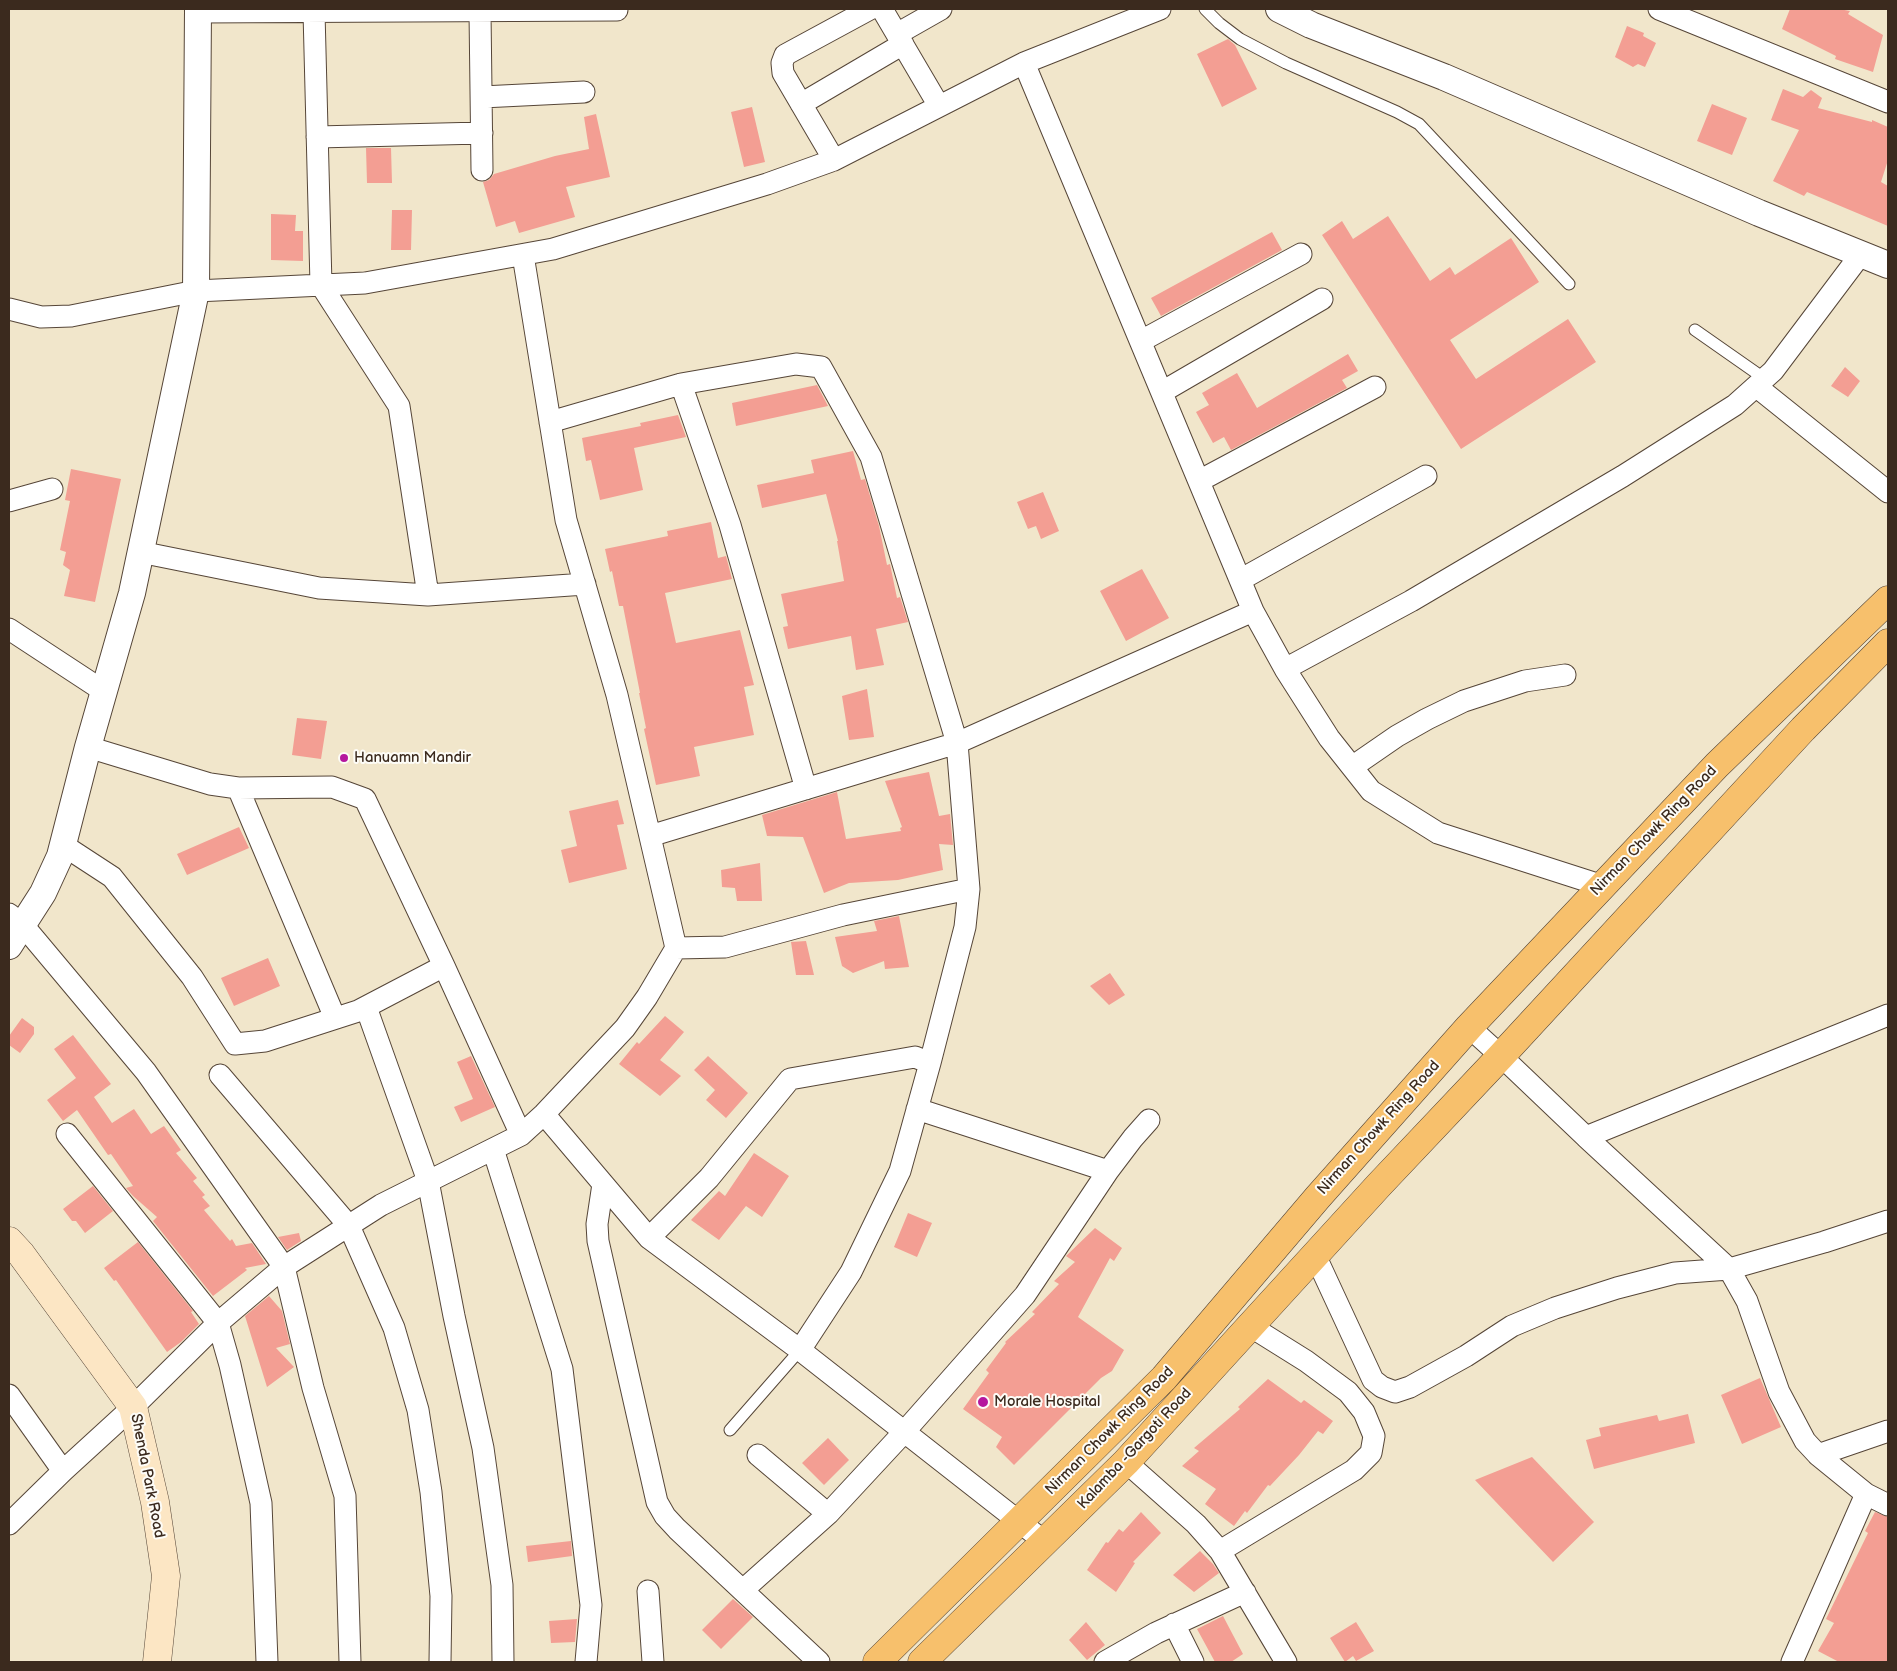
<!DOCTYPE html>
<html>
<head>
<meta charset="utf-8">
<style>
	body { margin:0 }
	#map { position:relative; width:1897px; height:1671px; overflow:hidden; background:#f1e6cb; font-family:"Balsamiq Sans",sans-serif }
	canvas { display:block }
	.frame { position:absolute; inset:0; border:10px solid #3b2a1e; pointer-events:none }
</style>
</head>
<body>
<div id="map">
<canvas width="1897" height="1671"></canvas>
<div class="frame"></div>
</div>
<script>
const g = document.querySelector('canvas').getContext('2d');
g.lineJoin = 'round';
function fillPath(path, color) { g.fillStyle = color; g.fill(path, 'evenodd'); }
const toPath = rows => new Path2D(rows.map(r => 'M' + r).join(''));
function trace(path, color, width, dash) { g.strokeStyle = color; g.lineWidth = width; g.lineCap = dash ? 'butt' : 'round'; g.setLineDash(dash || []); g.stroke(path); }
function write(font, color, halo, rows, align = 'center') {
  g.font = font + ' "Balsamiq Sans",sans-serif'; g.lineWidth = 4; g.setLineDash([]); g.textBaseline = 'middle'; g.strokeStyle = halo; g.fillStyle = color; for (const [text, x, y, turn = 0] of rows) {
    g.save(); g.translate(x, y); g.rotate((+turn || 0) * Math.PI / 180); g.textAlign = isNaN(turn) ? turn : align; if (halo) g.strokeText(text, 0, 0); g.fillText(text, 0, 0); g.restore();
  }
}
fillPath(toPath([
	[1790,9,1839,9,1850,11,1848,14,1883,35,1873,72,1835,59,1836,56,1782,29],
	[1627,26,1644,33,1643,36,1656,43,1645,67,1638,64,1633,67,1615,57],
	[1228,39,1235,45,1257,89,1222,107,1197,54],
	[1783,89,1803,97,1811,90,1822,98,1818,108,1872,122,1872,120,1888,127,1888,160,1881,182,1888,186,1888,226,1807,192,1804,196,1773,181,1799,130,1771,120],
	[1712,104,1747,118,1732,155,1697,141],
	[752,107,765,162,744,167,731,112],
	[596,114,610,177,566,187,575,217,519,233,515,221,496,227,483,182,489,180,494,174,555,156,589,149,584,117],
	[366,148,391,148,392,183,367,183],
	[392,210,412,210,411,250,391,250],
	[271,214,296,215,295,231,303,231,303,261,271,260],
	[1388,216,1430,281,1450,267,1455,275,1511,238,1539,282,1450,340,1476,379,1568,319,1596,362,1461,449,1322,235,1342,221,1353,239],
	[1272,232,1282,250,1161,316,1151,298],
	[1348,354,1358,371,1342,380,1347,388,1231,450,1224,437,1213,443,1196,412,1209,405,1202,393,1237,373,1257,408],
	[1845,367,1860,381,1848,397,1831,386],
	[817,385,828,406,736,426,732,403],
	[678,415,686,437,634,448,643,490,600,500,591,460,586,461,582,438,641,426,640,423],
	[853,451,861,480,865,479,879,526,887,565,890,564,897,598,900,597,908,622,876,629,884,665,856,670,851,636,788,649,783,627,788,626,781,594,844,581,837,541,838,541,826,494,762,508,757,485,814,473,811,460],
	[71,469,121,479,95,602,64,596,70,570,63,565,66,552,60,550,70,501,65,500],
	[1043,492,1059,531,1041,539,1036,526,1028,529,1017,502],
	[711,522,718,558,726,556,732,579,665,593,676,643,740,630,754,685,744,687,754,735,694,747,700,776,656,785,644,729,646,728,639,693,640,693,623,606,619,606,612,571,610,572,605,549,668,536,667,531],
	[1142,569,1169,618,1126,641,1100,591],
	[867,689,874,737,849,740,842,696],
	[297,718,327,721,321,759,292,755],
	[929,772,939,816,950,814,953,845,939,844,943,870,898,880,849,883,824,893,803,837,767,836,762,815,837,792,846,839,901,831,900,828,902,827,885,781],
	[618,800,624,824,617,825,627,869,569,883,561,850,577,846,569,811],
	[239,827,249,848,187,875,177,854],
	[760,863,762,901,737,901,735,888,722,887,721,870],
	[899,916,909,967,885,969,884,961,853,973,842,966,835,937,877,931,874,921],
	[806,941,814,975,796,975,791,942],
	[268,958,280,986,234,1006,221,978],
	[1110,973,1125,995,1109,1005,1090,986],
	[665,1016,684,1032,660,1060,681,1076,660,1096,619,1064,637,1042,639,1044],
	[22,1018,34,1027,34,1034,20,1053,9,1045,9,1036],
	[73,1035,111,1084,94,1097,112,1123,134,1109,151,1134,164,1126,181,1150,176,1153,197,1178,193,1181,205,1195,202,1197,210,1206,204,1210,230,1241,232,1239,236,1246,252,1243,266,1264,245,1268,247,1270,213,1296,153,1221,157,1217,133,1196,126,1188,133,1186,111,1154,108,1155,77,1110,63,1121,47,1100,76,1078,54,1049],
	[471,1056,495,1107,461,1122,454,1107,473,1099,457,1062],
	[708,1056,748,1093,726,1118,706,1100,715,1090,694,1070],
	[754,1153,789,1176,762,1217,746,1206,719,1240,691,1220,719,1191,725,1196],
	[93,1186,113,1211,85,1233,76,1221,72,1221,63,1209],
	[908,1213,932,1223,917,1257,894,1247],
	[1095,1228,1122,1248,1114,1261,1110,1258,1078,1317,1124,1350,1112,1371,1101,1378,1014,1465,996,1447,1002,1437,963,1409,989,1373,986,1370,1006,1343,1005,1342,1035,1314,1032,1312,1059,1284,1054,1281,1075,1262,1066,1256],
	[299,1233,301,1241,287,1250,278,1237],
	[138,1242,193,1311,191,1312,199,1324,181,1342,167,1352,116,1280,114,1281,104,1268],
	[269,1296,282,1311,290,1344,276,1348,294,1367,267,1387,245,1316],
	[1760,1378,1781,1427,1742,1444,1721,1395],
	[1268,1379,1301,1403,1304,1400,1333,1421,1323,1434,1318,1431,1299,1455,1270,1486,1268,1485,1247,1513,1245,1511,1234,1526,1205,1504,1216,1489,1182,1466,1199,1451,1194,1448,1240,1409,1238,1407],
	[1688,1414,1695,1443,1594,1469,1586,1440,1601,1436,1599,1428,1657,1415,1659,1421],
	[828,1438,849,1460,824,1485,802,1463],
	[1532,1457,1594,1522,1553,1562,1475,1480],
	[1141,1512,1161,1533,1133,1562,1135,1563,1116,1592,1087,1570,1106,1542,1108,1543,1119,1529,1123,1532],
	[1875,1512,1888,1517,1888,1662,1839,1662,1818,1651,1834,1623,1826,1619,1868,1533,1865,1531],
	[571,1541,572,1556,528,1562,526,1546],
	[1200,1551,1213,1564,1219,1573,1194,1592,1173,1575],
	[733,1599,753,1617,721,1649,702,1630],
	[1223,1616,1243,1654,1231,1662,1215,1662,1197,1629],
	[577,1619,575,1642,551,1643,549,1621],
	[1086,1622,1105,1645,1087,1660,1069,1640],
	[1356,1622,1374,1651,1356,1661,1353,1656,1345,1662,1330,1638]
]), '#f39e93');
const service = toPath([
	[1205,9,1219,23,1240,39,1286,63,1397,112,1419,124,1569,284],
	[1695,330,1765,379],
	[730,1430,800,1350]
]);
const minor = toPath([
	[882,9,939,106],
	[1659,9,1888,102],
	[198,12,617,10],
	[314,12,321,285,399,406,428,595],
	[480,12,482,170],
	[897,34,941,9],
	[1024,63,1253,611,1285,669,1329,738,1371,791,1438,833,1603,886],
	[482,97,584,92],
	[801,104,903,44],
	[317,137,482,133],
	[834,160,783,73,782,63,785,55,870,9],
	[9,309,41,317,71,316,196,291,365,283,553,249,767,184,834,160,1024,63,1160,9],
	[1141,341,1301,254],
	[681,384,730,525,806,789],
	[1757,387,1888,492],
	[1162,392,1322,299],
	[550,422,681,384,796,364,821,367,871,457,957,743,969,889,965,927,930,1063,900,1171,851,1272,800,1350],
	[1199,481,1375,387],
	[9,501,52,489],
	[140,552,319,588,428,595,585,584],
	[1240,580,1426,476],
	[9,629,105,692],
	[1285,669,1411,601,1623,476,1735,405,1773,371,1861,254],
	[88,747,210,784,238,788,332,787,365,799,444,966,521,1135],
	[1352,767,1397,736,1427,719,1464,701,1525,681,1565,675],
	[238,788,335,1018],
	[650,836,957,743,1253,611],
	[63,845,112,877,192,977,235,1044,265,1041,358,1011,444,966],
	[9,914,22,924,146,1072,284,1267,313,1388,345,1496,350,1662],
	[676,948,725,947,843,915,969,889],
	[366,1007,428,1181,454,1316,483,1448,502,1585,503,1662],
	[1469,1027,1501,1056,1586,1137,1888,1015],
	[220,1075,349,1226,394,1328,418,1410,431,1492,441,1596,440,1662],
	[917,1109,1108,1171],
	[544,1114,649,1238,800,1350,1045,1542],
	[67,1134,218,1323,230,1365,261,1503,267,1662],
	[1586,1137,1729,1269,1747,1301,1779,1392,1805,1441,1818,1455,1866,1494,1888,1505],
	[493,1149,562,1369,591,1605,586,1662],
	[603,1184,597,1224,598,1241,657,1502,665,1516,677,1529,819,1662],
	[649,1238,709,1178,790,1079,915,1057,930,1063],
	[1315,1255,1373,1380,1382,1387,1395,1392,1410,1387,1466,1356,1512,1326,1555,1308,1617,1288,1675,1273,1729,1269,1824,1242,1888,1221],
	[9,1395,63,1471],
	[758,1455,828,1514],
	[1818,1455,1888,1431],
	[1126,1462,1196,1524,1220,1551,1286,1662],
	[9,1524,63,1471,133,1407,218,1323,284,1267,381,1205,521,1135,544,1114,625,1028,647,997,676,948,617,695,566,520,523,255],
	[1220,1551,1354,1470,1371,1453,1374,1436,1364,1412,1348,1392,1306,1361,1250,1326],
	[743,1590,828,1514,905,1431,1025,1295,1108,1171,1133,1138,1149,1120],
	[648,1591,653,1662],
	[1174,1624,1193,1662],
	[1105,1662,1156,1633,1245,1592],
	[1792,1662,1866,1494]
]);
const tertiary = toPath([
	[1279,9,1311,25,1444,77,1759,213,1888,265],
	[9,946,43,893,60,856,88,747,132,593,196,291,198,9]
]);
const secondary = toPath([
	[9,1241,21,1254,133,1407,155,1502,166,1576,157,1662]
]);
const primary = toPath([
	[877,1662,1164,1378,1318,1197,1469,1027,1717,765,1888,600],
	[922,1662,1126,1462,1379,1185,1501,1056,1803,729,1888,643]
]);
trace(service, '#564638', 13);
trace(minor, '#564638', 23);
trace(tertiary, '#564638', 28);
trace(secondary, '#564638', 29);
trace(primary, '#564638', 29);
trace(service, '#fff', 11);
trace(minor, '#fff', 21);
trace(tertiary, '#fff', 26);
trace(secondary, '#fce6c4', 28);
trace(primary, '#f7c06c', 28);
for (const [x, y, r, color] of [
	[344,758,5,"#b5179e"],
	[983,1402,6,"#b5179e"]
]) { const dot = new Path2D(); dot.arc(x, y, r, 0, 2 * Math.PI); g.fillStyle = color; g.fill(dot); trace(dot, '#fdfcf7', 2); }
write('15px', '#3b2a1e', '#fdfcf7', [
	["Hanuamn Mandir",354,758],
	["Morale Hospital",994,1402]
], 'left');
write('15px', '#3b2a1e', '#fdfcf7', [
	["Nirman Chowk Ring Road",1654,831,-46],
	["Nirman Chowk Ring Road",1379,1128,-48],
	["Nirman Chowk Ring Road",1110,1431,-45],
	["Kalamba -Gargoti Road",1135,1449,-47],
	["Shenda Park Road",147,1476,79]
]);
</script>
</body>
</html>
